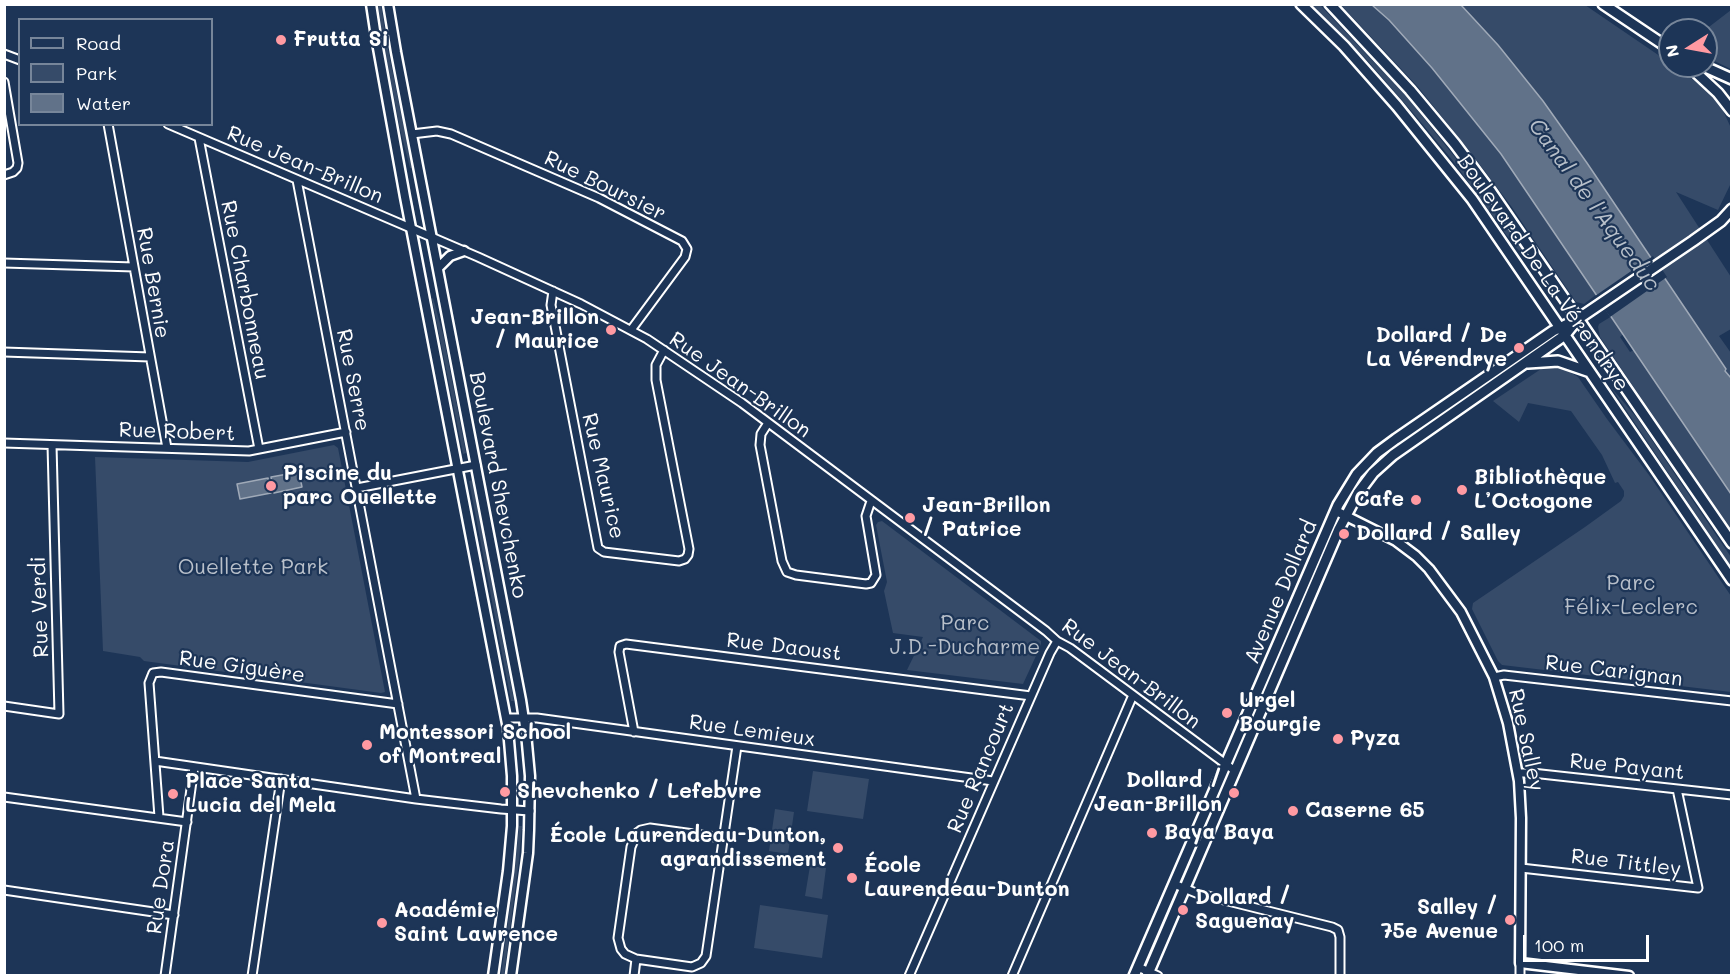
<!DOCTYPE html>
<html>
<head>
<meta charset="utf-8">
<style>
	body { margin:0 }
	#map { position:relative; width:1736px; height:980px; overflow:hidden; background:#1d3557; font-family:Mali,sans-serif }
	canvas { display:block }
	.frame { position:absolute; inset:0; border:6px solid #fff; pointer-events:none }
	.legend { position:absolute; left:18px; top:18px; width:195px; height:108px; box-sizing:border-box; background:#1d3557; border:2px solid #77869a; margin:0; padding:8px 10px; list-style:none; font-size:18px; color:#fff }
	.legend li { display:flex; align-items:center; gap:12px; height:30px }
	.legend b { width:30px; border:2px solid #77869a }
	.north { position:absolute; left:1658px; top:18px; width:60px; height:60px; box-sizing:border-box; background:#1d3557; border:2px solid #77869a; border-radius:50%; rotate:259deg; font-size:16px; font-weight:700; line-height:24px; text-align:center; color:#fff }
	.north::after { content:''; display:block; margin:auto; width:21px; height:27px; background:#ff9aa2; clip-path:polygon(50% 0,100% 100%,50% 72%,0 100%) }
	.scale { position:absolute; left:1523px; top:935px; width:126px; height:27px; box-sizing:border-box; border:3px solid #fff; border-top:0; padding-left:8px; font-size:18px; line-height:21px; white-space:nowrap; color:#fff; -webkit-text-stroke:4px #1d3557; paint-order:stroke }
</style>
</head>
<body>
<div id="map">
<canvas width="1736" height="980"></canvas>
<div class="frame"></div>
<ul class="legend">
<li><b style="height:8px;background:#1d3557"></b>Road</li>
<li><b style="height:16px;background:#364b69"></b>Park</li>
<li><b style="height:16px;background:#617289"></b>Water</li>
</ul>
<div class="north">N</div>
<div class="scale">100 m</div>
</div>
<script>
const g = document.querySelector('canvas').getContext('2d');
g.lineJoin = 'round';
function fillPath(path, color) { g.fillStyle = color; g.fill(path, 'evenodd'); }
const toPath = rows => new Path2D(rows.map(r => 'M' + r).join(''));
function trace(path, color, width, dash) { g.strokeStyle = color; g.lineWidth = width; g.lineCap = dash ? 'butt' : 'round'; g.setLineDash(dash || []); g.stroke(path); }
function write(font, color, halo, rows, align = 'center') {
  g.font = font + ' Mali,sans-serif'; g.lineWidth = 4.5; g.setLineDash([]); g.textBaseline = 'middle'; g.strokeStyle = halo; g.fillStyle = color; for (const [text, x, y, turn = 0] of rows) {
    g.save(); g.translate(x, y); g.rotate((+turn || 0) * Math.PI / 180); g.textAlign = isNaN(turn) ? turn : align; if (halo) g.strokeText(text, 0, 0); g.fillText(text, 0, 0); g.restore();
  }
}
fillPath(toPath([
	[378,5,381,5,387,44,412,168,410,168,400,129,383,40],
	[1312,5,1320,5,1406,96,1478,186,1533,265,1532,265,1513,244,1453,161,1414,114,1366,59],
	[1341,5,1372,5,1389,20,1432,68,1501,154,1597,294,1584,304,1576,302,1511,206,1471,153,1418,87],
	[1461,5,1585,5,1670,63,1670,66,1674,66,1702,86,1720,104,1731,128,1731,183,1718,210,1676,192,1731,277,1731,329,1719,336,1731,353,1731,378,1725,371,1726,369,1587,163,1548,109,1498,45],
	[1731,10,1731,69,1706,57,1705,30],
	[433,298,443,334,466,453,463,454,432,299],
	[1612,316,1623,334,1620,337,1630,352,1634,350,1731,494,1731,532,1600,337,1598,327,1599,324],
	[1547,367,1557,367,1565,369,1578,377,1607,419,1649,475,1731,596,1731,692,1502,665,1498,661,1472,609,1473,603,1585,527,1621,501,1624,496,1624,491,1618,482,1615,483,1602,455,1571,411,1528,403,1519,422,1493,401,1541,369],
	[1610,386,1637,418,1731,557,1731,567],
	[334,445,338,448,385,692,381,693,144,661,140,657,103,651,95,457,248,462],
	[472,480,491,579,514,701,511,701,469,481],
	[882,521,1041,641,1041,645,1023,684,907,670,923,637,893,633,884,591,887,582,876,525,878,522],
	[813,771,869,779,863,819,807,811],
	[775,809,794,812,788,854,769,851],
	[519,826,522,826,519,860,504,975,501,975,515,869],
	[810,866,826,868,822,899,805,896],
	[760,905,828,915,822,958,754,948]
]), '#364b69');
const water = toPath([
	[1372,5,1461,5,1498,45,1543,101,1587,163,1726,369,1725,371,1731,378,1731,494,1501,154,1432,68,1389,20,1372,5],
	[299,472,302,487,274,493,271,477,299,472],
	[268,478,271,493,240,499,237,484,268,478]
]);
fillPath(water, '#617289');
trace(water, '#a0aab8', 1.5);
fillPath(toPath([
	[1653,256,1667,277,1610,317,1595,296]
]), '#1d3557');
const minor = toPath([
	[4,54,20,60],
	[4,82,18,163,17,168,13,172,4,175],
	[108,124,167,448],
	[168,124,478,257,581,304,647,339,742,403,1046,631,1057,641,1070,648,1235,771],
	[412,134,437,131,451,134,599,198,682,241,687,249,685,257,631,330],
	[199,138,259,449],
	[297,180,416,799],
	[4,263,134,267],
	[553,291,551,305,598,548,604,552,679,561,685,559,688,555,689,549,656,380,656,365,664,350],
	[4,352,150,357],
	[768,423,761,434,760,445,782,561,787,572,796,575,866,584,871,583,876,575,866,516,871,501],
	[4,443,249,451,346,432],
	[357,488,476,465],
	[1494,677,1504,675,1732,701],
	[4,706,59,714,52,445],
	[507,718,537,718,993,781],
	[634,732,619,652,620,646,626,644,1031,696],
	[155,761,416,799,501,809,530,811],
	[1518,773,1532,773,1732,795],
	[4,797,187,822],
	[159,817,149,683,153,673,161,672,398,704],
	[723,838,650,828,641,830,637,833,631,847,618,938,621,949,625,954,636,959,692,967,701,963,706,956,737,746],
	[1521,868,1698,888,1677,789],
	[1174,884,1196,893,1332,927,1338,930,1340,937,1340,976],
	[4,890,174,915],
	[1138,967,1158,976],
	[165,976,194,767],
	[252,976,281,779],
	[634,976,636,959],
	[909,976,1050,653,1057,641],
	[1012,976,1133,695],
	[1520,976,1520,963]
]);
const tertiary = toPath([
	[371,4,376,37,405,197,508,729,512,776,512,826,508,871,493,976],
	[388,4,396,52,521,700,526,733,530,776,529,830,528,853,511,976],
	[438,268,450,256,464,251],
	[1336,511,1396,541,1416,556,1429,569,1461,612,1494,677,1508,723,1519,781,1521,818,1520,963,1629,976]
]);
const secondary = toPath([
	[1301,4,1344,46,1397,106,1472,199,1732,580],
	[1330,4,1410,90,1455,144,1491,192,1732,543],
	[1603,4,1670,49],
	[1689,66,1718,93,1732,111],
	[1703,66,1732,79],
	[1528,363,1558,361,1590,372],
	[1134,976,1338,505,1357,474,1377,453,1396,439,1553,331,1578,319,1693,241,1721,221,1732,209],
	[1147,976,1339,529,1358,493,1373,473,1393,455,1565,335,1577,320]
]);
trace(minor, '#fff', 11);
trace(tertiary, '#fff', 13);
trace(secondary, '#fff', 14);
trace(minor, '#1d3557', 7);
trace(tertiary, '#1d3557', 8);
trace(secondary, '#1d3557', 9);
for (const [x, y, r, color] of [
	[281,40,6,"#ff9aa2"],
	[611,330,6,"#ff9aa2"],
	[1519,348,6,"#ff9aa2"],
	[271,486,6,"#ff9aa2"],
	[1462,490,6,"#ff9aa2"],
	[1416,500,6,"#ff9aa2"],
	[910,518,6,"#ff9aa2"],
	[1344,534,6,"#ff9aa2"],
	[1227,713,6,"#ff9aa2"],
	[1338,739,6,"#ff9aa2"],
	[367,745,6,"#ff9aa2"],
	[505,792,6,"#ff9aa2"],
	[1234,793,6,"#ff9aa2"],
	[173,794,6,"#ff9aa2"],
	[1293,811,6,"#ff9aa2"],
	[1152,833,6,"#ff9aa2"],
	[838,848,6,"#ff9aa2"],
	[852,878,6,"#ff9aa2"],
	[1183,910,6,"#ff9aa2"],
	[1510,920,6,"#ff9aa2"],
	[382,923,6,"#ff9aa2"]
]) { const dot = new Path2D(); dot.arc(x, y, r, 0, 2 * Math.PI); g.fillStyle = color; g.fill(dot); trace(dot, '#1d3557', 2); }
write('bold 21px', '#fff', '#1d3557', [
	["Frutta Si",293,40],
	["Jean-Brillon",599,318,"right"],
	["/ Maurice",599,342,"right"],
	["Dollard / De",1507,336,"right"],
	["La Vérendrye",1507,360,"right"],
	["Piscine du",283,474],
	["parc Ouellette",283,498],
	["Bibliothèque",1474,478],
	["L’Octogone",1474,502],
	["Cafe",1404,500,"right"],
	["Jean-Brillon",922,506],
	["/ Patrice",922,530],
	["Dollard / Salley",1356,534],
	["Urgel",1239,701],
	["Bourgie",1239,725],
	["Montessori School",379,733],
	["of Montreal",379,757],
	["Pyza",1350,739],
	["Dollard /",1222,781,"right"],
	["Jean-Brillon",1222,805,"right"],
	["Place Santa",185,782],
	["Lucia del Mela",185,806],
	["Shevchenko / Lefebvre",517,792],
	["Caserne 65",1305,811],
	["Baya Baya",1164,833],
	["École Laurendeau-Dunton,",826,836,"right"],
	["agrandissement",826,860,"right"],
	["École",864,866],
	["Laurendeau-Dunton",864,890],
	["Dollard /",1195,898],
	["Saguenay",1195,922],
	["Salley /",1498,908,"right"],
	["75e Avenue",1498,932,"right"],
	["Académie",394,911],
	["Saint Lawrence",394,935]
], 'left');
write('21px', '#fff', '#1d3557', [
	["Rue Jean-Brillon",305,165,23],
	["Rue Boursier",605,186,26],
	["Boulevard De La Vérendrye",1543,273,55],
	["Rue Bernie",153,283,80],
	["Rue Charbonneau",245,290,79],
	["Rue Serre",353,380,79],
	["Rue Jean-Brillon",740,385,35],
	["Rue Robert",177,432,2],
	["Rue Maurice",603,476,77],
	["Boulevard Shevchenko",498,485,79],
	["Avenue Dollard",1281,592,-67],
	["Rue Verdi",40,607,-92],
	["Rue Daoust",784,647,7],
	["Rue Giguère",242,667,8],
	["Rue Carignan",1614,671,7],
	["Rue Jean-Brillon",1131,674,37],
	["Rue Lemieux",752,731,8],
	["Rue Salley",1526,740,78],
	["Rue Payant",1627,767,6],
	["Rue Rancourt",981,768,-67],
	["Rue Tittley",1626,863,7],
	["Rue Dora",161,887,-82]
]);
write('21px', '#b9c0ca', '#1d3557', [
	["Ouellette Park",253,568],
	["Parc",1631,584],
	["Félix-Leclerc",1631,608],
	["Parc",965,624],
	["J.D.-Ducharme",965,648]
]);
write('italic 22px', '#b8c0ca', '#1d3557', [
	["Canal de l'Aqueduc",1594,205,54]
]);
</script>
</body>
</html>
